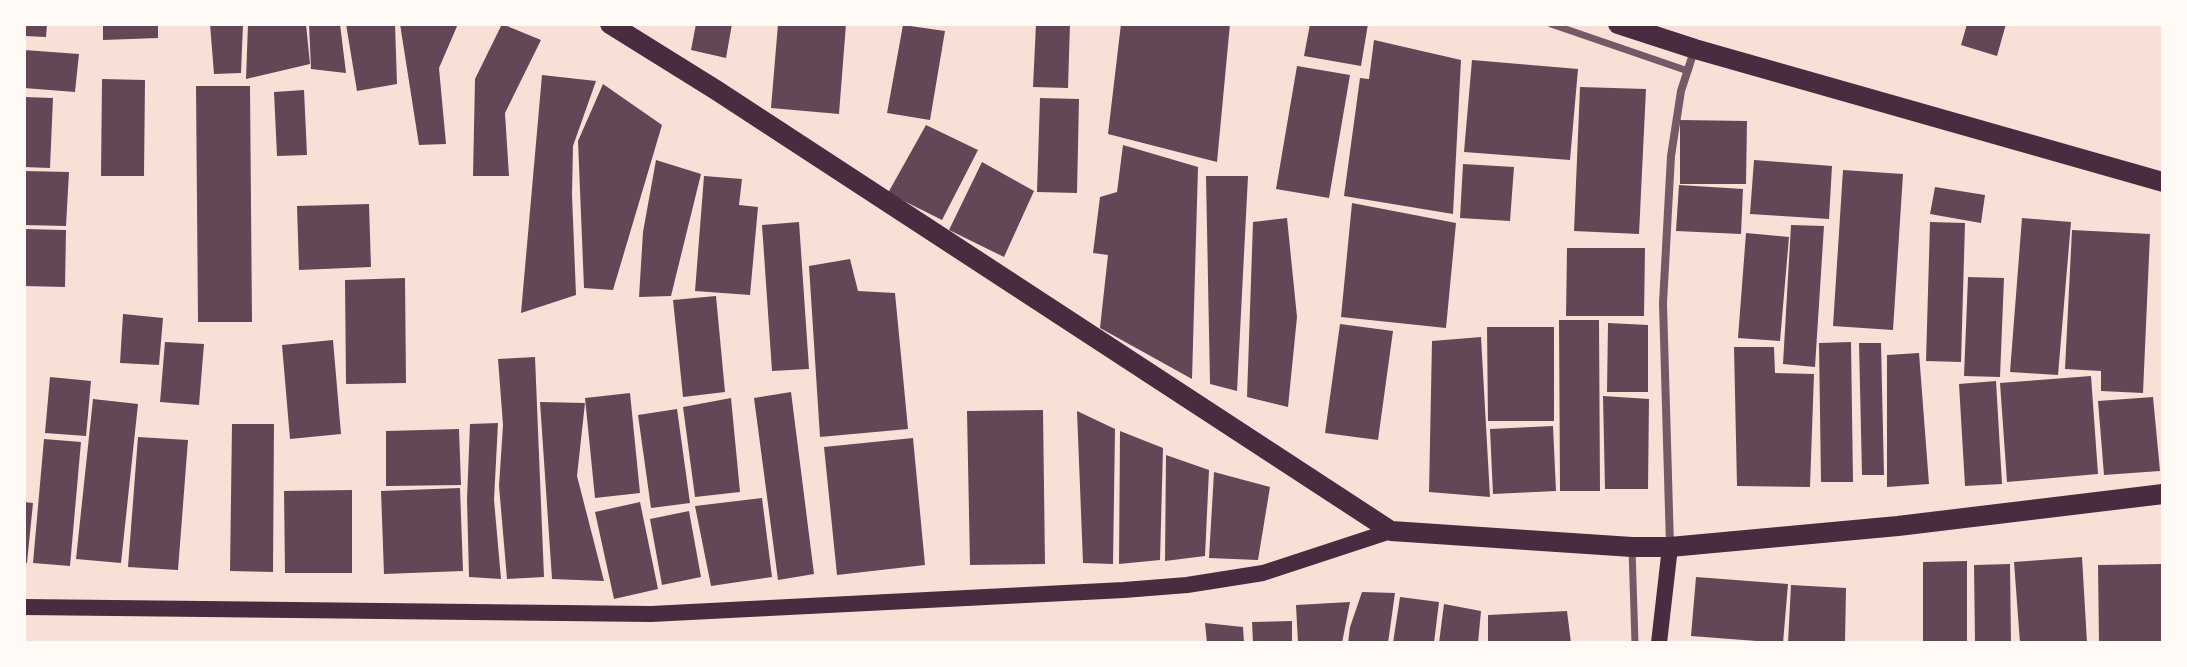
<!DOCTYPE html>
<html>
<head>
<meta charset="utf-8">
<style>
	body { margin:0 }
	#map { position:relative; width:2187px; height:667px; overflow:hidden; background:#f7e1d7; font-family:Montserrat,sans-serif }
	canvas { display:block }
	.frame { position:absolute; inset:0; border:26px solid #fffaf5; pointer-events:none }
</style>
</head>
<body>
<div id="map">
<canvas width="2187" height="667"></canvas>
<div class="frame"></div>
</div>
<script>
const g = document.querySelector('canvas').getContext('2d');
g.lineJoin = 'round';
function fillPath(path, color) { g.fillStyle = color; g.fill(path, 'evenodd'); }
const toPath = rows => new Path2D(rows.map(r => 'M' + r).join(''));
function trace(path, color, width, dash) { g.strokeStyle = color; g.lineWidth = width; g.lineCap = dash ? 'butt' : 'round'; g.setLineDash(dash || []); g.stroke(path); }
fillPath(toPath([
	[24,24,47,24,46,37,24,36],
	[103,24,158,24,158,38,103,40],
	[210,24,243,24,241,73,214,74],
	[248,24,306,24,310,64,246,79],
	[309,24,340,24,346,73,311,69],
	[346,24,395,24,397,84,357,91],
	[400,24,458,24,439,68,446,144,419,145],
	[502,24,541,40,505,113,509,176,473,176,475,79],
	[696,24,732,24,726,58,691,50],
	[778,24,846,24,839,114,771,108],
	[1036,24,1070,24,1068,88,1033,87],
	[1121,24,1230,24,1217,162,1108,134],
	[1310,24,1368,24,1361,66,1304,56],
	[1967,24,2006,24,1997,56,1961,45],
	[903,25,945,31,930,120,887,113],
	[1374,40,1461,60,1453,214,1344,196,1360,78,1369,79],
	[24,50,79,54,75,92,24,88],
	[1472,60,1578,69,1570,160,1464,152],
	[1297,66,1350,75,1329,198,1276,189],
	[542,75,596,81,573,146,572,195,576,295,521,313],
	[102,79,145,80,144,176,101,176],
	[603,84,662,125,613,290,584,288,578,141],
	[196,86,250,86,252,322,198,322],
	[1580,87,1646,89,1639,234,1574,231],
	[304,90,307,155,277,156,274,92],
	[24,97,53,98,50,168,24,167],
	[1040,98,1079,99,1077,193,1037,192],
	[1680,120,1747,121,1746,184,1680,184],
	[926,125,978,150,942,220,888,193],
	[1123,145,1198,167,1192,379,1100,328,1108,255,1093,253,1100,197,1117,192],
	[656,160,701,174,671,296,639,297,643,232],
	[1754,160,1832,166,1829,219,1750,214],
	[982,162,1034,191,1004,257,949,230],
	[1463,164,1514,167,1510,221,1460,218],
	[1843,170,1903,174,1893,330,1833,326],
	[24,171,69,172,66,226,24,225],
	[704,176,742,179,739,205,758,207,750,295,695,291],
	[1206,176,1248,176,1237,391,1210,384],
	[1679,185,1743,189,1741,234,1676,231],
	[1935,187,1985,195,1981,223,1930,214],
	[1352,203,1456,223,1446,328,1341,317],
	[369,204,371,267,299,270,297,206],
	[1287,218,1297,317,1288,407,1247,397,1253,222],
	[2022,218,2071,222,2058,375,2010,372],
	[799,222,809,369,772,371,762,225],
	[1930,222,1965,223,1961,362,1926,361],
	[1791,225,1824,226,1815,367,1783,364],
	[24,229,66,230,65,287,24,286],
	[2072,230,2150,234,2143,393,2101,391,2101,371,2065,369],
	[1746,233,1789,237,1780,341,1738,338],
	[1567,248,1645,248,1644,316,1566,316],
	[850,259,858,291,895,293,908,429,820,437,809,266],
	[1968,277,2004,278,2000,377,1964,376],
	[405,278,406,383,346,384,345,280],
	[716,296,725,392,683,397,673,300],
	[123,314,163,318,159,365,120,363],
	[1559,320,1599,320,1600,491,1560,491],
	[1608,323,1648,325,1648,392,1607,392],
	[1340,324,1393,331,1378,440,1325,433],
	[1487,327,1554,327,1554,421,1488,421],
	[1481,337,1490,497,1429,492,1432,341],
	[333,340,341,434,290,439,282,345],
	[165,342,204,344,199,405,160,402],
	[1851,342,1853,482,1821,482,1819,343],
	[1859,343,1881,343,1884,475,1862,475],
	[1734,347,1774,347,1775,373,1814,374,1810,487,1737,486],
	[1919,353,1929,484,1887,487,1887,355],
	[535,357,544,577,507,579,499,486,503,425,498,359],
	[2091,376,2098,474,2007,482,2000,383],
	[50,377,91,381,86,436,45,433],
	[1996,381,2002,484,1965,486,1959,384],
	[791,392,814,574,778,580,754,398],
	[630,393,640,493,595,498,585,398],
	[1603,396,1649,399,1648,489,1605,489],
	[2153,397,2160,471,2104,475,2098,401],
	[731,398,740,492,695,497,683,407],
	[93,399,138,404,121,563,76,559],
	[540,402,585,403,577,476,604,581,552,579],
	[677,409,690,503,651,508,638,415],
	[1043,410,1045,564,970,565,967,411],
	[1077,411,1115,429,1113,564,1083,563],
	[498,423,494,500,501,579,469,577,467,499,470,424],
	[232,424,274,424,273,572,230,571],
	[1553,426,1556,491,1493,494,1490,429],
	[459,429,461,485,386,486,386,431],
	[1120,431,1163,448,1160,560,1119,564],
	[138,437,188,440,178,570,128,567],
	[913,438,925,565,837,575,824,447],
	[44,439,81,442,70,566,33,563],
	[1166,455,1209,470,1205,556,1165,561],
	[1214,472,1270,487,1258,560,1209,558],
	[460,488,463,571,384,574,381,491],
	[352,490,352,573,285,573,284,491],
	[762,498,772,577,711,586,695,506],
	[24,502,33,503,27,563,24,563],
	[640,502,658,589,614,599,595,512],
	[689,511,701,577,662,585,650,519],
	[2082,557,2087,643,2020,643,2014,562],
	[1967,561,1967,643,1923,643,1923,562],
	[2010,564,2011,643,1975,643,1974,565],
	[2163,564,2163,643,2099,643,2098,565],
	[1696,577,1788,584,1783,643,1691,636],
	[1791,585,1846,588,1845,643,1788,643],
	[1362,592,1395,593,1388,643,1348,643,1350,627],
	[1400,597,1439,602,1434,643,1393,643],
	[1350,602,1342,643,1298,643,1296,605],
	[1444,604,1481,611,1478,643,1439,643],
	[1567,611,1571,643,1488,643,1488,615],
	[1292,621,1292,643,1253,643,1252,622],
	[1205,623,1243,627,1244,643,1207,643]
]), '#644757');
trace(toPath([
	[1551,24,1688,71],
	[1632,549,1635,643]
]), '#755966', 7);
trace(toPath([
	[1670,546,1663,303,1671,156,1681,91,1694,51]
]), '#755966', 8);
trace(toPath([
	[24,607,651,614,1124,590,1187,585,1263,573,1391,531],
	[1659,643,1670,547]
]), '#4a2c40', 16);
trace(toPath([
	[610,24,716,90,1391,531,1632,547,1670,547,1898,526,2163,494],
	[1618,24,1695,49,2163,182]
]), '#4a2c40', 20);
</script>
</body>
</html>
